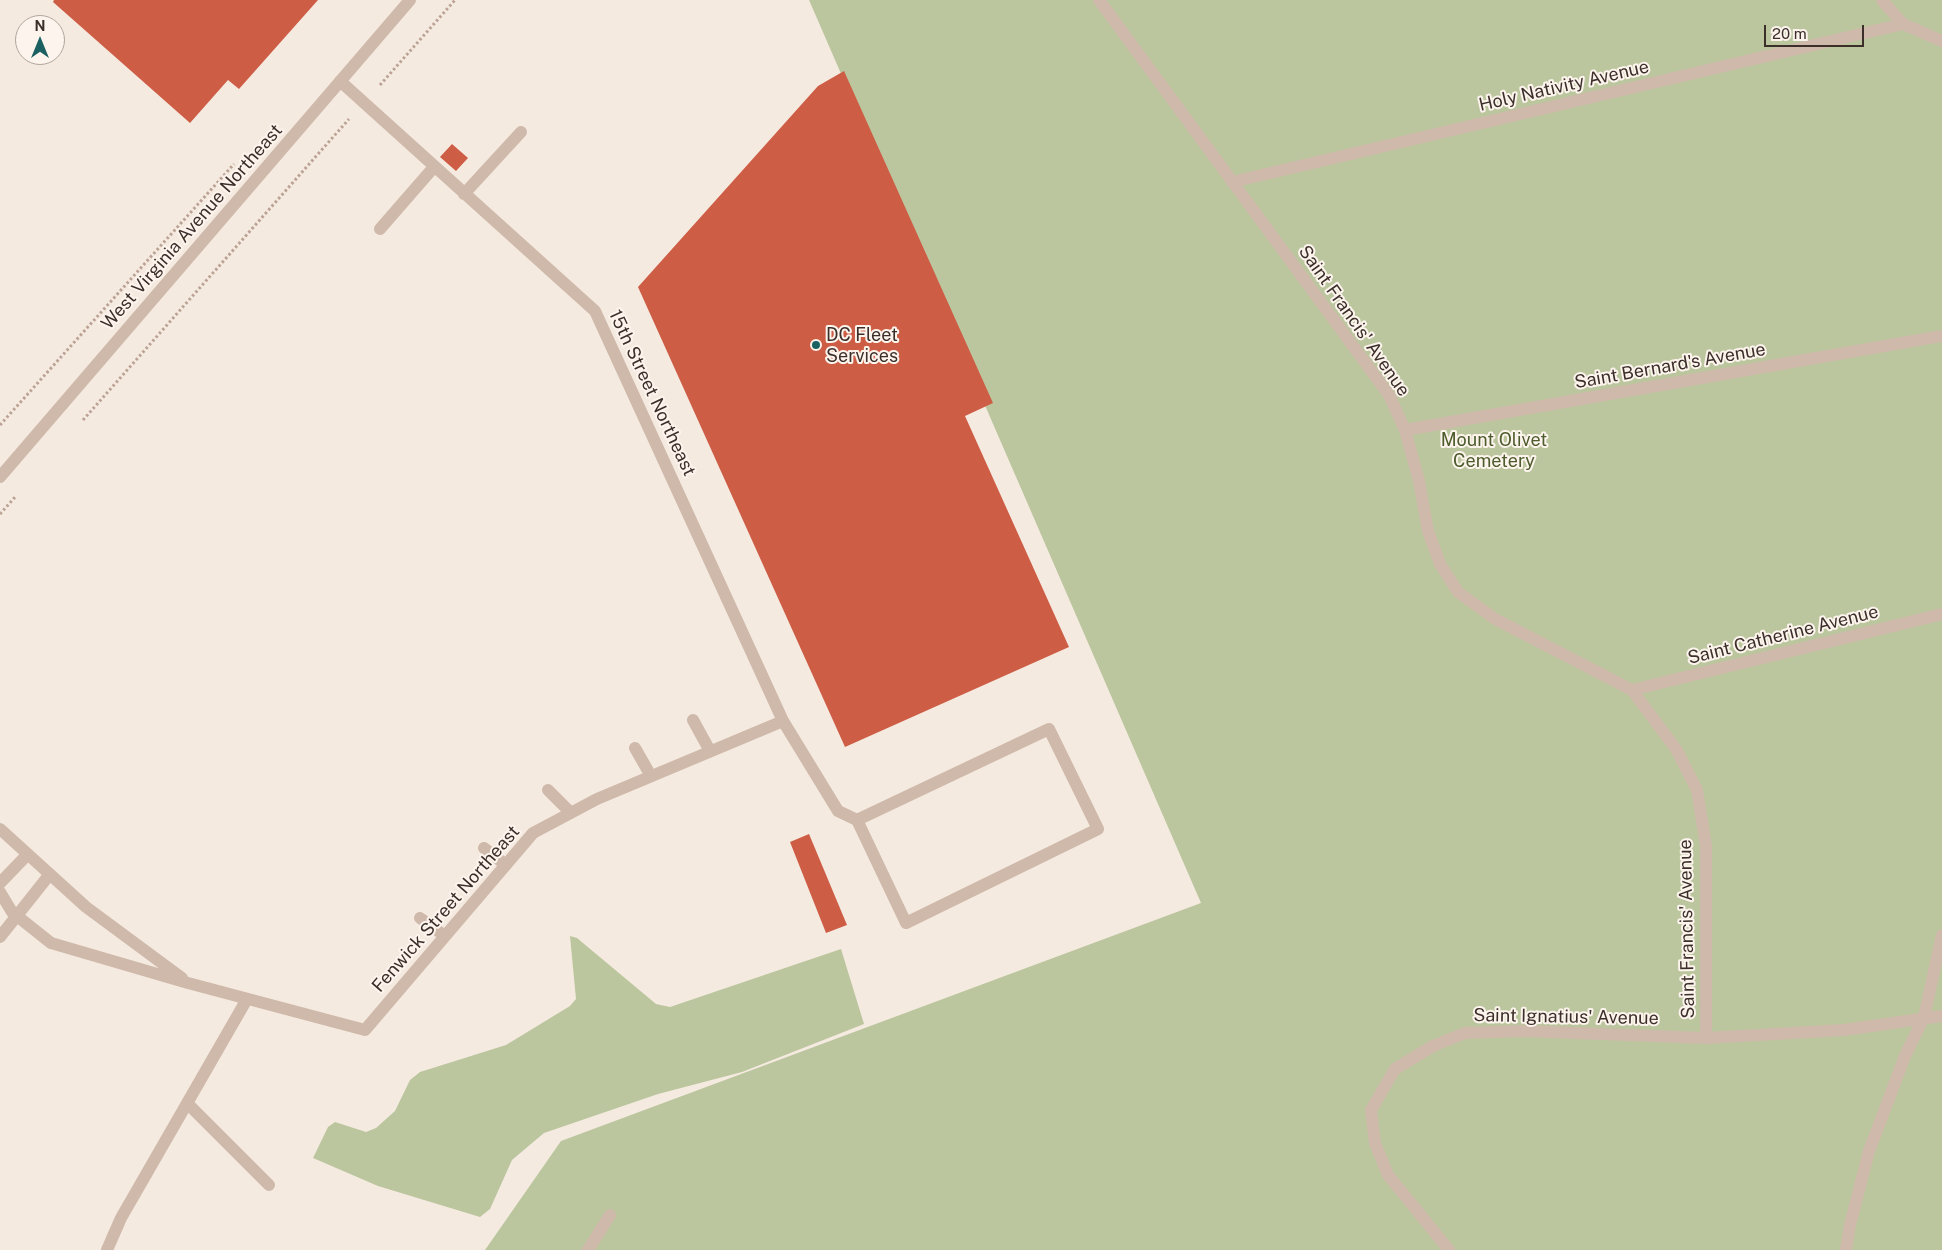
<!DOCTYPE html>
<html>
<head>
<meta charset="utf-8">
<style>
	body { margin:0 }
	#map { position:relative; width:1942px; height:1250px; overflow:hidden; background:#f5eae0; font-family:"Public Sans",sans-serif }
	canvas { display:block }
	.north { position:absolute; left:15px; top:15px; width:50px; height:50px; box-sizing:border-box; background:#fcf4ed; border:1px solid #afa59f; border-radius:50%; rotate:0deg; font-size:14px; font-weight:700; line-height:20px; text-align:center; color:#3c2f2a }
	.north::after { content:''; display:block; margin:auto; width:18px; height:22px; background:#1c6161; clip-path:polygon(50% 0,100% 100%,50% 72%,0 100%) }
	.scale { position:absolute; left:1764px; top:25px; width:100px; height:22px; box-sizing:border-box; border:2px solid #3c2f2a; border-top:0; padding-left:6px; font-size:15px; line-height:18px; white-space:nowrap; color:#3c2f2a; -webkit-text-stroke:4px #fcf4ed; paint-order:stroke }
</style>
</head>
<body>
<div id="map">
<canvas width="1942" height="1250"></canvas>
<div class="north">N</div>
<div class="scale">20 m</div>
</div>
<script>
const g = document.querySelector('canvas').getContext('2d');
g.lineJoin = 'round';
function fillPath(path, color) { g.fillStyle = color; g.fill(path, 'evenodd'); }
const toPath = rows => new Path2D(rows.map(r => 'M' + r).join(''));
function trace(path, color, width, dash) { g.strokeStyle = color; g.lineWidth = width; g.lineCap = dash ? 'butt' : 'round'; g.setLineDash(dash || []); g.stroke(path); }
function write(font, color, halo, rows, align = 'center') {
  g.font = font + ' "Public Sans",sans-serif'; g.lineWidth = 4; g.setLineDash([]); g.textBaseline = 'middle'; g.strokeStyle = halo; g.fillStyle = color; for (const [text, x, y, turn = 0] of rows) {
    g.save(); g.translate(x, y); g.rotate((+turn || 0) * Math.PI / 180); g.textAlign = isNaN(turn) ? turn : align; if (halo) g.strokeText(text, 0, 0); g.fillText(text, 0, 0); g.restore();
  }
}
fillPath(toPath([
	[809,0,1942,0,1942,1250,485,1250,561,1141,1201,903],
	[570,936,577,938,656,1004,670,1007,841,949,864,1024,742,1072,658,1094,544,1133,512,1160,490,1209,480,1217,378,1186,313,1158,328,1127,335,1122,366,1132,376,1128,395,1111,410,1080,420,1072,506,1045,570,1006,576,999]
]), '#bbc69e');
fillPath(toPath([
	[54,0,318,0,239,89,228,80,190,123,53,2],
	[844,71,993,403,965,416,1069,647,845,747,638,287,818,86],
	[452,144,468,158,456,171,440,157],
	[809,834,847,925,826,933,790,842]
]), '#ce5d45');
trace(toPath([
	[380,85,455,0],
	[83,420,349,119],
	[0,425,234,164],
	[0,514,16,496]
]), '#bba294', 3, [2.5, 2.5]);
trace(toPath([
	[1099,0,1389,395,1405,430,1419,481,1428,531,1440,564,1458,592,1495,619,1632,690,1676,749,1697,790,1706,846,1706,1038],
	[1882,0,1903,24,1942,41],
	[340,81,595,311,783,721,838,811,857,820,906,923,1098,829,1049,729,857,820],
	[1232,182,1903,24],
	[464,194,521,132],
	[380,229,434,167],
	[1405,430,1942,336],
	[0,477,410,0],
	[1632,690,1942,614],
	[693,720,710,751],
	[635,748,651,776],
	[548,790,571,813],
	[0,829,86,907,182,978],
	[484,848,506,865],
	[0,883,28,854],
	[0,892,12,912,51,943,188,983,365,1030,533,833,597,799,783,721],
	[420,918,445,936],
	[0,937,50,874],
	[187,1103,269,1185],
	[107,1250,121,1218,247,999],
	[588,1250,610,1215],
	[1449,1250,1388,1175,1375,1143,1371,1110,1395,1069,1433,1046,1465,1033,1523,1031,1706,1038,1844,1030,1942,1016],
	[1846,1250,1850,1225,1869,1151,1905,1056,1924,1017,1942,935]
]), '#cfb9aa', 12);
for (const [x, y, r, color] of [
	[816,345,5,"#1c6161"]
]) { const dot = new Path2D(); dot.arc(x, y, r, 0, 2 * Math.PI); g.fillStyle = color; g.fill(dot); trace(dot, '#fcf4ed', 2); }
write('18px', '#3c2f2a', '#fcf4ed', [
	["Holy Nativity Avenue",1564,86,-13],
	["West Virginia Avenue Northeast",192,227,-49],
	["Saint Francis' Avenue",1354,321,55],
	["Saint Bernard's Avenue",1670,366,-10],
	["15th Street Northeast",652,393,65],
	["Saint Catherine Avenue",1783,635,-14],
	["Fenwick Street Northeast",446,909,-49],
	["Saint Francis' Avenue",1687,929,-91],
	["Saint Ignatius' Avenue",1566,1017,1]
]);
write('18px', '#3c2f2a', '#fcf4ed', [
	["DC Fleet",826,335],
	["Services",826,356]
], 'left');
write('18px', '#4d5c2c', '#fcf4ed', [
	["Mount Olivet",1494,440],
	["Cemetery",1494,461]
]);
</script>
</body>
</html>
